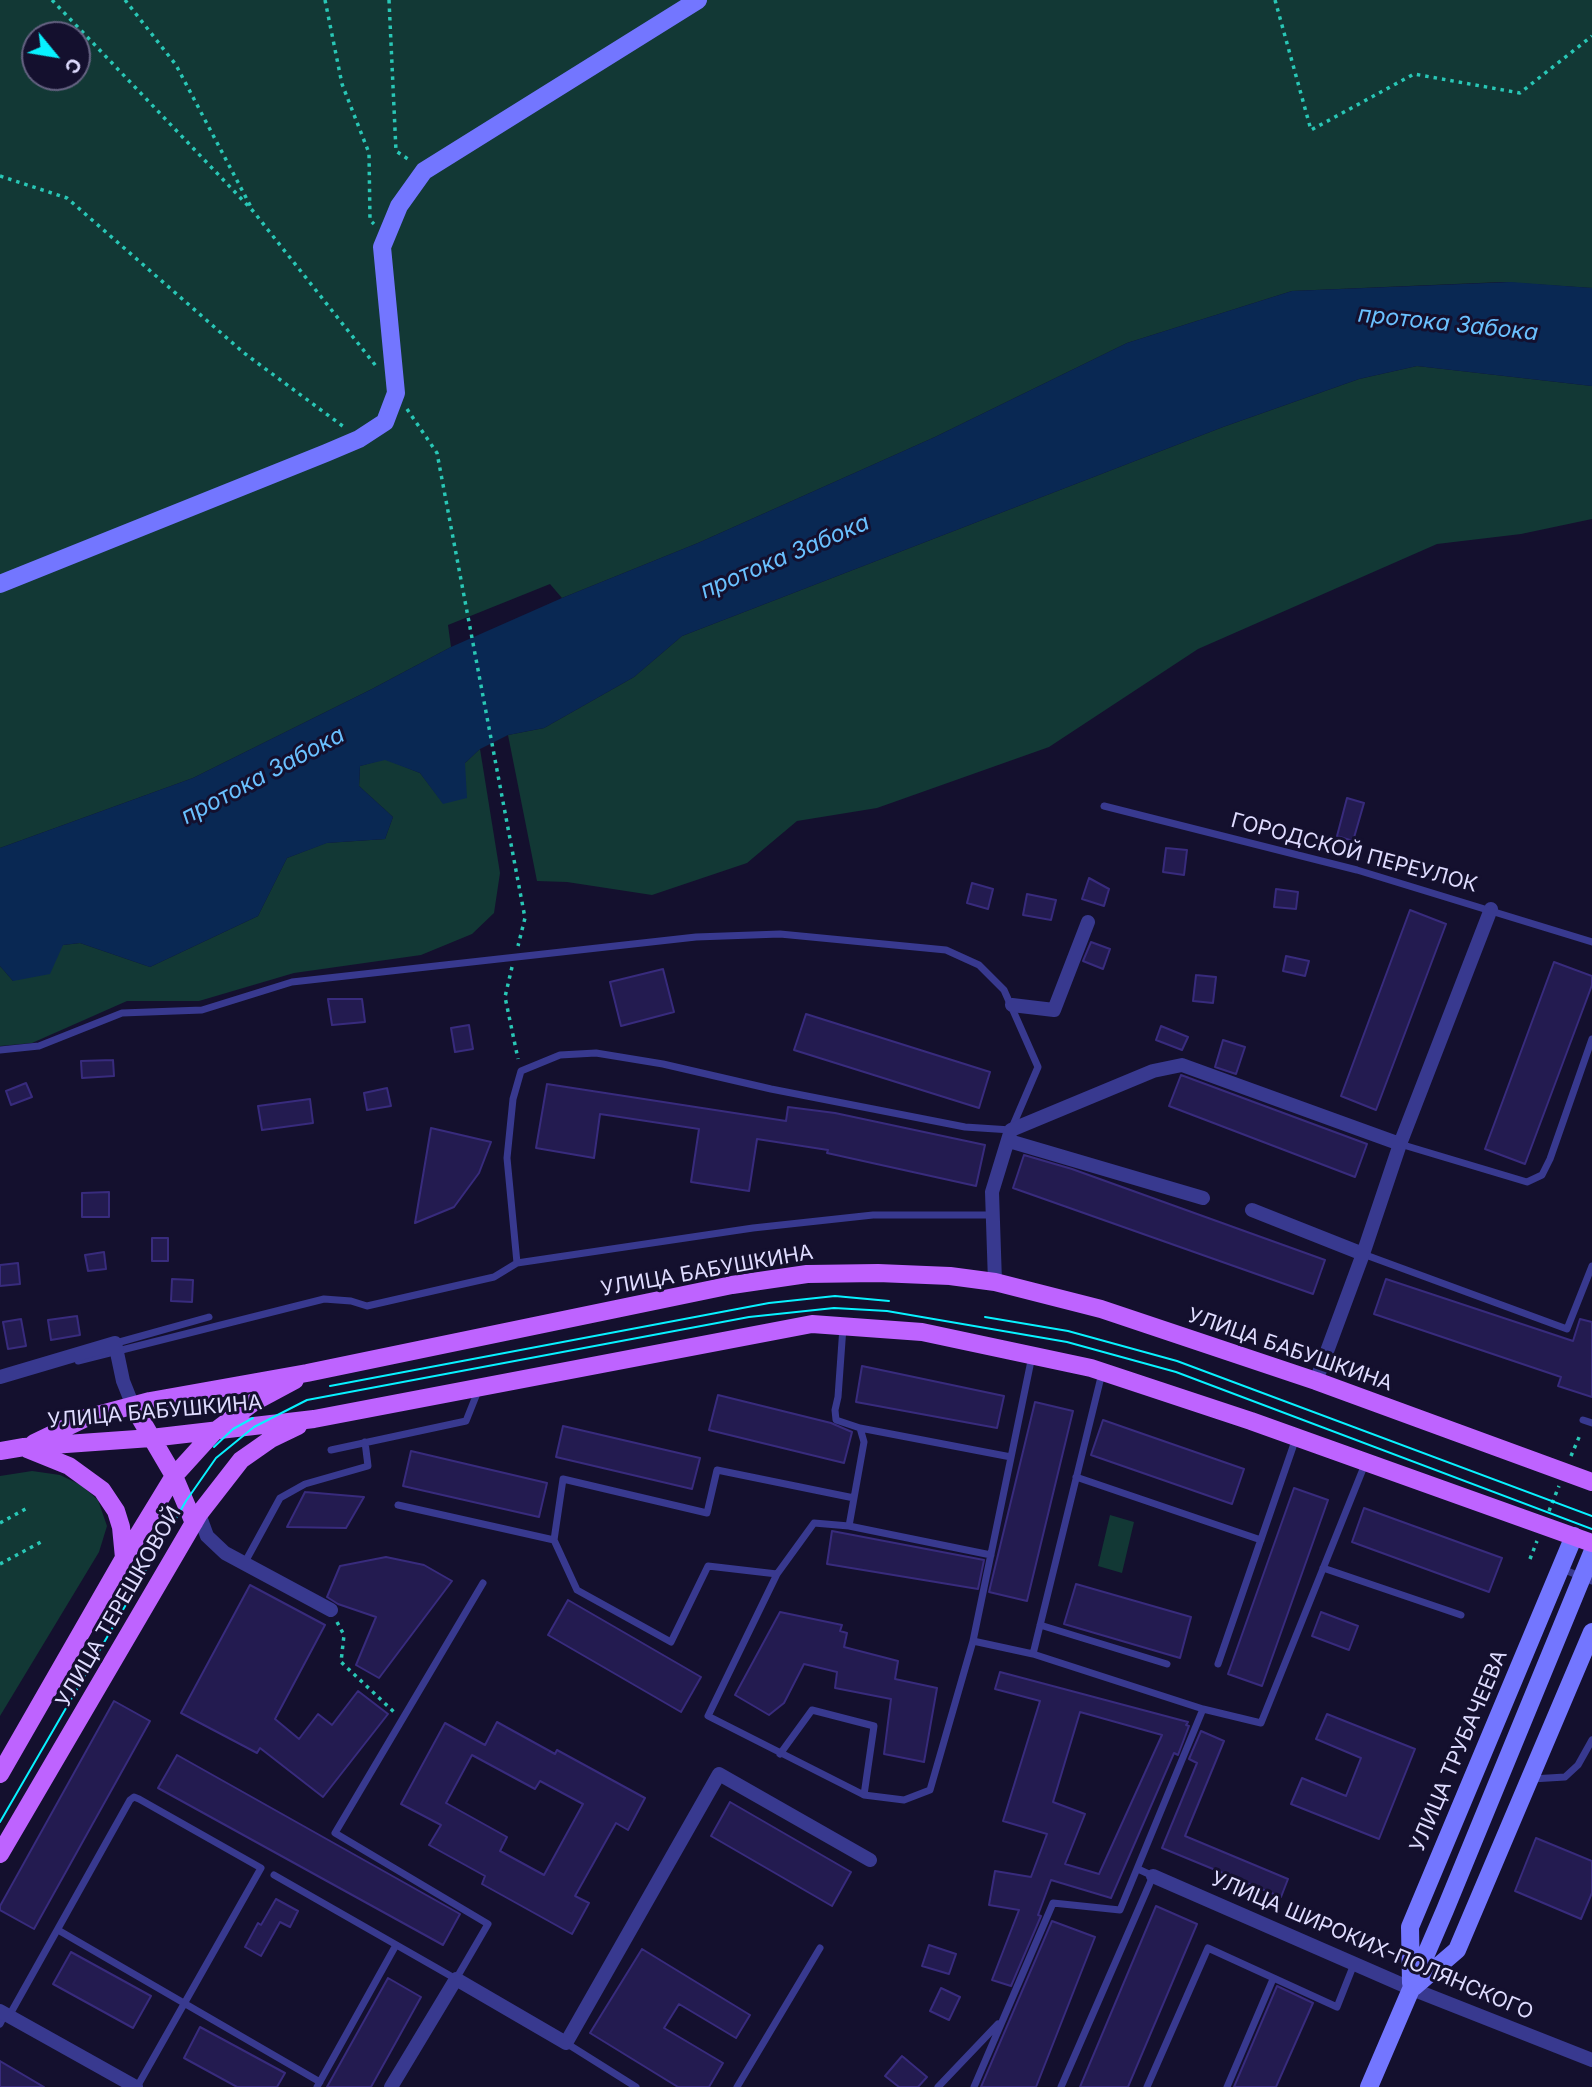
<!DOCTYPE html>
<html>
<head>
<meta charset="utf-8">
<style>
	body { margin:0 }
	#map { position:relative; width:1592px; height:2087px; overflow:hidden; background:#14102e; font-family:Inter,sans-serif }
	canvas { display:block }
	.north { position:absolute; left:21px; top:21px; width:70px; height:70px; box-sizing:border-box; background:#14102e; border:2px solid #656282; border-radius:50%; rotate:120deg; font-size:19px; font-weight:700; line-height:28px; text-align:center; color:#dfdcff }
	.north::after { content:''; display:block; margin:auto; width:24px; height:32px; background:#08f2ff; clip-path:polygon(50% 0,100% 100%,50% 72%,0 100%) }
</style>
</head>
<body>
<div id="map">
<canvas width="1592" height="2087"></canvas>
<div class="north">С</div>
</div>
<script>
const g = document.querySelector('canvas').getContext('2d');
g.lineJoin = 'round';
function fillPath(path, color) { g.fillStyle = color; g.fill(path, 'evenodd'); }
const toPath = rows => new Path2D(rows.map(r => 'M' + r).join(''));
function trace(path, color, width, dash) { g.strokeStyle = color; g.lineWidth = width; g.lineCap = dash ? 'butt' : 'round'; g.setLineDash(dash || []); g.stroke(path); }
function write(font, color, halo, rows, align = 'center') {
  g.font = font + ' Inter,sans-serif'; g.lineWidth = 6; g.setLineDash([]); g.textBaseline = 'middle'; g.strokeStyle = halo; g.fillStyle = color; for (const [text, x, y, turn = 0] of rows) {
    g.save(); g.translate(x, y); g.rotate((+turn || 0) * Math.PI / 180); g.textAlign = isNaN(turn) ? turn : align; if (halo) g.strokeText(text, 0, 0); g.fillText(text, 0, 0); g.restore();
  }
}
fillPath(toPath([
	[0,0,1592,0,1592,288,1502,282,1292,291,1127,343,935,437,698,543,562,598,550,584,448,625,451,647,372,689,193,778,0,848],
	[35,35,77,35,77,77,35,77],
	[1417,366,1592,386,1592,519,1521,534,1437,544,1198,649,1049,747,877,808,797,821,747,863,652,895,567,882,537,881,508,735,544,728,634,677,682,636,1223,427,1359,379],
	[480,749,500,873,494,913,472,934,421,955,294,973,199,1001,127,1001,32,1043,0,1046,0,966,13,981,63,945,80,943,150,967,258,916,287,858,326,843,385,839,393,817,359,786,360,766,385,759,420,773,443,803,465,763],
	[32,1471,60,1475,81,1485,98,1500,107,1526,99,1552,0,1716,0,1476],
	[1110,1515,1134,1522,1122,1573,1098,1566]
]), '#123835');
fillPath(toPath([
	[1511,282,1592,288,1592,386,1417,366,1359,379,1223,427,682,636,634,677,544,728,508,735,480,749,465,763,467,798,443,804,420,773,385,760,360,766,359,786,393,817,385,839,327,843,287,858,258,916,150,967,80,943,63,945,50,974,13,981,0,966,0,848,193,778,372,689,451,647,562,598,698,543,935,437,1127,343,1292,291]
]), '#092853');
const building = toPath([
	[1347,798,1364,803,1353,841,1337,836,1347,798],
	[1166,848,1187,850,1184,875,1163,872,1166,848],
	[1089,878,1109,889,1104,906,1082,899,1089,878],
	[972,883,993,889,988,909,967,903,972,883],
	[1276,889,1298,892,1296,909,1274,907,1276,889],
	[1027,894,1056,900,1051,920,1023,915,1027,894],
	[1410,910,1446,924,1376,1110,1341,1096,1410,910],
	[1091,942,1110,949,1103,969,1083,961,1091,942],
	[1286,956,1309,961,1305,976,1283,971,1286,956],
	[1554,962,1592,976,1592,985,1525,1164,1485,1149,1554,962],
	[663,969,674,1012,621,1026,610,982,663,969],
	[1196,975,1216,977,1213,1003,1193,1001,1196,975],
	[328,999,362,999,365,1022,332,1025,328,999],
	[806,1014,990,1072,979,1108,794,1050,806,1014],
	[469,1025,473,1049,455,1052,451,1028,469,1025],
	[1161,1026,1188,1037,1182,1050,1156,1040,1161,1026],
	[1223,1040,1245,1047,1236,1074,1215,1067,1223,1040],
	[113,1060,114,1076,82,1078,81,1061,113,1060],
	[1181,1075,1367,1144,1355,1177,1169,1106,1181,1075],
	[26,1083,32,1097,11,1105,6,1091,26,1083],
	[547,1084,786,1121,788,1107,835,1113,985,1145,976,1186,827,1153,828,1150,757,1139,749,1191,691,1182,699,1129,600,1114,594,1158,536,1148,547,1084],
	[387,1088,391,1106,367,1110,364,1093,387,1088],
	[310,1099,313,1123,262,1130,258,1106,310,1099],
	[431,1128,491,1142,479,1173,454,1207,415,1223,431,1128],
	[1024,1155,1072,1169,1325,1260,1313,1294,1013,1188,1024,1155],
	[109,1192,109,1217,82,1217,82,1193,109,1192],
	[152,1238,168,1238,168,1261,152,1261,152,1238],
	[104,1252,106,1269,88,1271,85,1255,104,1252],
	[18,1263,20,1284,0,1286,0,1265,18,1263],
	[172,1279,193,1280,192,1302,171,1301,172,1279],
	[1386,1279,1573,1341,1580,1319,1592,1322,1592,1397,1558,1386,1561,1377,1374,1314,1386,1279],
	[77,1316,80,1335,51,1340,48,1320,77,1316],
	[21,1319,26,1346,8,1349,3,1322,21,1319],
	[862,1366,1004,1396,997,1428,856,1402,862,1366],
	[718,1395,831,1423,852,1432,844,1463,709,1430,718,1395],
	[1035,1402,1073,1411,1027,1601,989,1592,1035,1402],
	[1103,1420,1244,1469,1232,1504,1091,1455,1103,1420],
	[563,1426,700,1458,692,1489,556,1457,563,1426],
	[411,1451,547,1483,539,1517,403,1486,411,1451],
	[1294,1488,1328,1500,1262,1686,1228,1674,1294,1488],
	[305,1492,364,1497,346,1528,287,1527,305,1492],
	[1364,1508,1502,1558,1489,1592,1352,1542,1364,1508],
	[832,1531,984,1560,978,1589,827,1564,832,1531],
	[386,1557,424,1565,452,1581,379,1678,356,1665,376,1617,338,1604,327,1597,340,1566,386,1557],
	[1076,1584,1191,1617,1180,1658,1064,1624,1076,1584],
	[250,1585,325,1625,275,1719,299,1739,318,1714,332,1725,358,1691,388,1714,323,1797,260,1748,257,1753,181,1713,250,1585],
	[568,1600,701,1677,681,1712,548,1635,568,1600],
	[780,1612,842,1625,840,1631,847,1633,844,1647,898,1661,895,1679,937,1688,924,1762,884,1754,891,1699,835,1688,837,1672,804,1664,784,1703,769,1715,735,1695,780,1612],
	[1321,1612,1358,1626,1349,1650,1312,1636,1321,1612],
	[1000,1672,1188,1722,1186,1725,1189,1726,1178,1755,1174,1753,1111,1898,1051,1880,1038,1915,1041,1916,1011,1986,992,1980,1019,1910,989,1905,995,1871,1031,1877,1047,1834,1003,1821,1040,1701,995,1689,1000,1672],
	[1080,1712,1162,1735,1099,1874,1065,1864,1085,1814,1053,1802,1080,1712],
	[114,1701,150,1721,34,1929,0,1910,0,1906,114,1701],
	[1327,1714,1415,1749,1379,1839,1291,1804,1302,1778,1346,1796,1361,1758,1316,1739,1327,1714],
	[497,1722,555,1754,557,1750,645,1798,628,1830,616,1823,575,1896,589,1903,572,1934,482,1884,485,1876,429,1845,441,1825,401,1804,445,1723,485,1745,497,1722],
	[472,1755,535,1789,540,1781,583,1804,544,1875,500,1851,507,1837,446,1803,472,1755],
	[1201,1731,1224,1741,1185,1836,1288,1879,1281,1897,1162,1848,1197,1763,1189,1759,1201,1731],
	[177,1755,460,1914,443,1945,158,1788,177,1755],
	[730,1802,851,1872,832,1906,711,1836,730,1802],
	[1536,1838,1592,1861,1592,1893,1581,1919,1515,1891,1536,1838],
	[276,1899,298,1911,290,1927,280,1922,261,1956,245,1947,258,1923,261,1925,276,1899],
	[1156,1906,1197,1924,1128,2087,1080,2087,1156,1906],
	[1052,1921,1095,1937,1036,2087,981,2087,1052,1921],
	[929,1945,956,1954,949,1974,922,1966,929,1945],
	[642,1949,750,2015,736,2038,679,2004,664,2028,723,2063,709,2087,678,2087,590,2033,642,1949],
	[71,1952,151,1996,133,2028,53,1984,71,1952],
	[388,1978,421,1997,371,2087,327,2087,388,1978],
	[1277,1986,1313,2003,1276,2087,1234,2087,1277,1986],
	[941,1988,960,1997,949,2020,930,2011,941,1988],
	[200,2027,285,2073,277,2087,237,2087,184,2058,200,2027],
	[902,2056,927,2077,918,2087,899,2087,885,2076,902,2056],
	[0,2061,44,2087,0,2087,0,2061]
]);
fillPath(building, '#231b50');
trace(building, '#382b7d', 2);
trace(toPath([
	[52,0,253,211,376,366],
	[125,0,176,65,251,207],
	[325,0,342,84,369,153,370,220,374,224],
	[389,0,396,151,411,161],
	[1275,0,1311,130,1414,74,1520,93,1592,36],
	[0,176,67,198,244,353,344,427],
	[407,409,437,453,525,918,518,946],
	[512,967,505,997,518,1059],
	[1571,1456,1580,1435],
	[1549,1511,1559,1486],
	[0,1523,29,1507],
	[1530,1559,1537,1541],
	[0,1564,41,1542],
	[337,1622,344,1635,341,1662,394,1712]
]), '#29c7b6', 3.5, [3.5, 5]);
trace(toPath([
	[1104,806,1357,870,1592,942],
	[0,1050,39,1046,122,1013,202,1010,292,982,696,937,780,934,946,950,979,965,1004,990,1038,1067,1011,1130,965,1127,771,1089,663,1064,596,1053,560,1055,521,1071,513,1099,507,1158,517,1263],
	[1400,1144,1527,1182,1542,1175,1550,1159,1592,1039],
	[1363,1254,1567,1329,1592,1266],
	[843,1327,838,1397,835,1410,836,1420,860,1428,864,1442,849,1526],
	[114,1344,209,1317,115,1343],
	[78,1361,324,1299,351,1301,367,1306,494,1277,517,1263,753,1228,873,1215,992,1215],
	[1583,1420,1592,1423],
	[860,1428,1011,1457],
	[331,1450,466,1421,478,1391],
	[1076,1477,1261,1540],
	[398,1505,554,1540,563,1479,707,1513,717,1470,854,1498],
	[554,1540,577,1590,671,1642,708,1566,777,1574,814,1523,849,1526,991,1555],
	[244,1564,280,1498,305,1484,368,1466,365,1442],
	[1323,1568,1461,1615],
	[1560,1568,1592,1581],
	[777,1574,708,1716,864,1795,904,1800,930,1790,973,1641,1032,1356],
	[1040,1625,1167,1664],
	[973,1641,1033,1654,1203,1709,1120,1910,1053,1903,974,2087],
	[1033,1654,1102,1373],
	[1218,1664,1296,1438],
	[1203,1709,1261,1723,1365,1464],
	[780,1754,812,1710,874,1726,864,1795],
	[1532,1779,1565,1777,1578,1765,1592,1740],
	[274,1875,456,1979,488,1924,335,1833,483,1583],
	[58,1930,320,2082],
	[9,2016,130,1800,134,1797,139,1799,261,1868,137,2087],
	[0,2024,5,2014],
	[566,2043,636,2087],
	[317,2087,396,1945],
	[737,2087,820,1948],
	[938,2087,998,2024],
	[1061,2087,1153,1876,1138,1869],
	[1147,2087,1208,1948,1337,2007,1354,1964],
	[1227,2087,1273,1979]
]), '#38398f', 7);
trace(toPath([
	[1012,1005,1054,1010,1088,922],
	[1009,1141,1203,1198],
	[1252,1210,1363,1254],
	[995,1282,992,1192,1011,1130,1153,1071,1182,1065,1400,1144],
	[0,1377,115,1343,123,1381,133,1406],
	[1316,1381,1363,1254,1400,1144,1491,909],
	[199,1514,207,1536,225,1553,331,1610],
	[1153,1876,1412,1989,1592,2060],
	[0,2011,136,2087],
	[391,2087,456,1979,566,2043,719,1774,870,1860]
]), '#38398f', 14);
trace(toPath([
	[0,584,326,453,359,439,385,422,396,393,382,247,399,206,424,171,698,0],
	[1411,1983,1410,1927,1574,1536],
	[1414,1987,1457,1950,1592,1632],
	[1369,2087,1445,1910,1592,1553]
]), '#7376ff', 18);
trace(toPath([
	[133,1406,174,1476,194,1523],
	[34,1443,86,1418,150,1401,307,1373,732,1285,807,1274,878,1273,950,1276,995,1282,1101,1309,1316,1381,1592,1482],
	[27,1449,69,1466,102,1490,116,1511,121,1527,124,1558],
	[0,1451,24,1447,151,1438,314,1419,812,1324,922,1332,1091,1368,1251,1421,1592,1543],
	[0,1774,124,1558,174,1476,214,1432,254,1402,295,1380],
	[0,1854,199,1514,241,1460,271,1439,298,1426]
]), '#be63ff', 18);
trace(toPath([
	[985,1317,1068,1331,1177,1361,1592,1516],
	[330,1386,769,1303,835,1296,889,1301],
	[214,1447,233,1429,253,1418],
	[0,1822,186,1501,216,1458,254,1427,307,1400,749,1317,834,1308,887,1311,1067,1342,1176,1372,1592,1529]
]), '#08f2ff', 2);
write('21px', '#dfdcff', '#14102e', [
	["ГОРОДСКОЙ ПЕРЕУЛОК",1354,853,15],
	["УЛИЦА БАБУШКИНА",707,1271,-10],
	["УЛИЦА БАБУШКИНА",1290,1350,19],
	["УЛИЦА БАБУШКИНА",155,1412,-5],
	["УЛИЦА ТЕРЕШКОВОЙ",119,1607,-60],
	["УЛИЦА ТРУБАЧЕЕВА",1459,1751,-67],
	["УЛИЦА ШИРОКИХ-ПОЛЯНСКОГО",1372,1946,23]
]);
write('italic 23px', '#6ac1ff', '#14102e', [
	["протока Забока",1448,324,6],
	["протока Забока",785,557,-23],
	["протока Забока",263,776,-28]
]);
</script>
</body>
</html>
